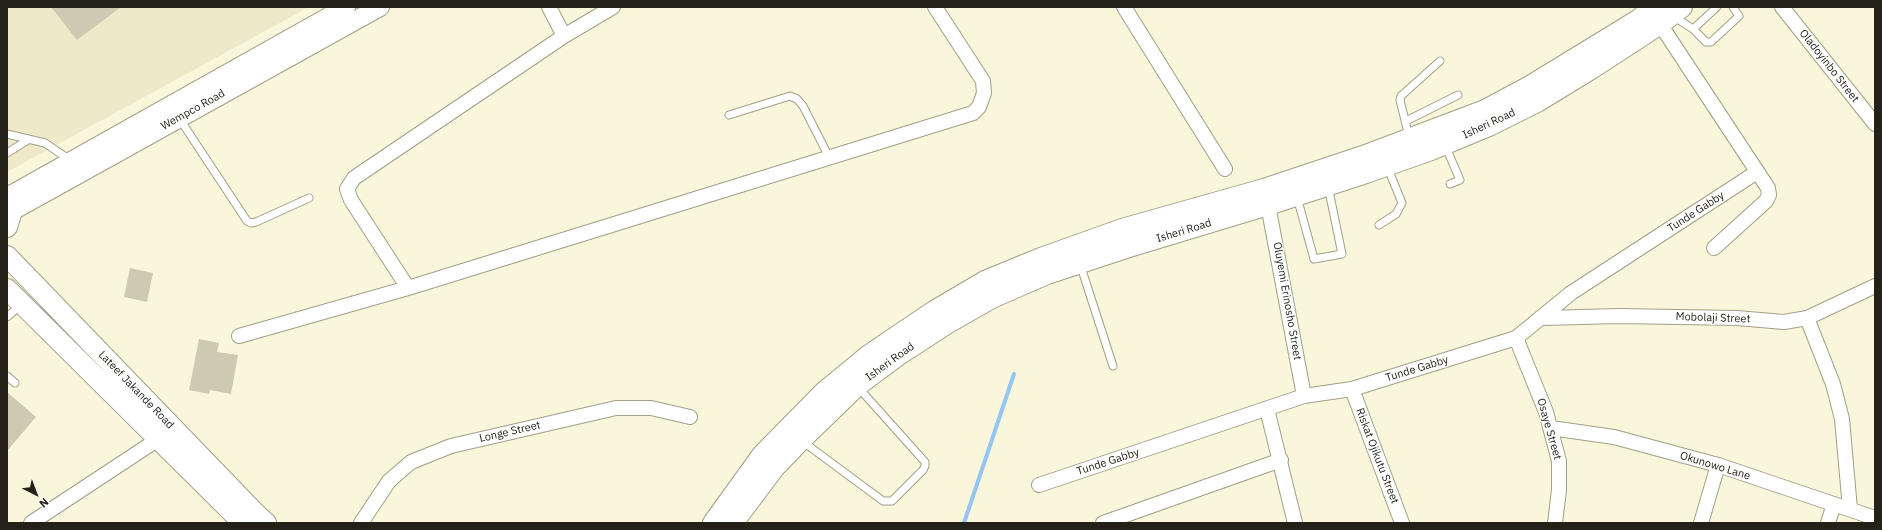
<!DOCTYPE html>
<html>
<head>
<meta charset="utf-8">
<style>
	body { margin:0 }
	#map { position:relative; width:1882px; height:530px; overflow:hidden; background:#faf6dc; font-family:"IBM Plex Sans",sans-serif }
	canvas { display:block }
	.frame { position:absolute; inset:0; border:8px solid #232118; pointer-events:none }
	.north { position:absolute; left:16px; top:474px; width:40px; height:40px; -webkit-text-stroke:3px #fff; paint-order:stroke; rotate:138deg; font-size:11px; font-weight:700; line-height:16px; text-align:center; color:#232118 }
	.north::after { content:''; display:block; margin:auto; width:14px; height:18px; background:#232118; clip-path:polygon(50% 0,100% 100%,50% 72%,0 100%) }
</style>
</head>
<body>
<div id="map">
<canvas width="1882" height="530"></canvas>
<div class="frame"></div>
<div class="north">N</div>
</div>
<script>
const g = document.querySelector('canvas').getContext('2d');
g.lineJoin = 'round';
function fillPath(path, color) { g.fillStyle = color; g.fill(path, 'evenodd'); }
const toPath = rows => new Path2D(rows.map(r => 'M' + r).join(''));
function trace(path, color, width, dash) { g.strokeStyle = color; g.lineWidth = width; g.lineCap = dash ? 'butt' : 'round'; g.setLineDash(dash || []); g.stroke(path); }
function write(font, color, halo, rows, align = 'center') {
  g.font = font + ' "IBM Plex Sans",sans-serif'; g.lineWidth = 3; g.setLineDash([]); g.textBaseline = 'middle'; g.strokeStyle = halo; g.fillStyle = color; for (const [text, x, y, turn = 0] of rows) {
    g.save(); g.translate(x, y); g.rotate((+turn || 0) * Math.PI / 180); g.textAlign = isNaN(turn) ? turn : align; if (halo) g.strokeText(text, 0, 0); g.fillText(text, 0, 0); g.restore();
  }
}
fillPath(toPath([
	[7,7,309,7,7,172]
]), '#eee9c8');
trace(toPath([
	[964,523,1014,374]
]), '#95c5f3', 4);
fillPath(toPath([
	[51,7,121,7,77,40],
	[130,268,153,273,147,302,124,297],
	[199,339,219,343,217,352,238,355,231,394,210,390,209,394,189,390],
	[7,392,36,417,7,451]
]), '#cecab1');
const service = toPath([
	[1673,16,1693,29,1717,7],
	[1693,29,1706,42,1711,42,1739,16,1733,7],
	[729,115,790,96,797,99,803,106,829,157],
	[179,118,247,221,251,223,256,222,309,198],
	[1406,121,1458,95],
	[7,134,45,143,70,160],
	[1409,137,1400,100,1401,96,1440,61],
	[1445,145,1460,180,1450,184],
	[7,153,28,140],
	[1297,197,1314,259,1342,254,1328,186],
	[1379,225,1396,214,1402,203,1387,166],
	[1080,264,1113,366],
	[7,317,22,304],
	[7,376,15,383],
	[802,441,883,501,892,501,923,470,925,466,925,462,857,386]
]);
const minor = toPath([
	[549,7,564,36],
	[1124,7,1225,169],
	[1782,7,1875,124],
	[1660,24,1768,188,1769,195,1766,201,1714,248],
	[1268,205,1304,396],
	[408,288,351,200,347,189,354,178,564,36,613,7],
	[1543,318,1619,316,1737,318,1784,322,1807,318,1875,286],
	[1807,318,1833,384,1842,419,1850,509],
	[239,336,408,288,973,113,979,107,984,93,983,81,935,7],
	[1516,338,1546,412,1559,461,1559,490,1555,523],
	[1352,389,1402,523],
	[1267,409,1295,523],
	[1551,428,1614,437,1718,465,1875,518],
	[1039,485,1304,396,1352,389,1516,338,1571,293,1757,172],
	[31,523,166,434],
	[361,523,389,481,411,462,451,446,616,408,651,408,690,417],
	[1103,523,1281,460],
	[1701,523,1718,465],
	[1828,523,1834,504]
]);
const tertiary = toPath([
	[7,197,346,7],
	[7,214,380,7]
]);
const secondary = toPath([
	[7,227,12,211],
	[7,256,256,514,266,523],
	[7,289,243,523],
	[713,523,762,455,824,392,869,355,891,340,934,311,985,281,1041,258,1122,229,1264,189,1363,156,1485,110,1530,86,1638,20,1654,7],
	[733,523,775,467,801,440,857,386,900,354,948,323,992,298,1047,274,1129,247,1268,205,1366,173,1431,150,1491,125,1537,102,1591,69,1660,24,1682,7]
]);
trace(service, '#a39f88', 9);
trace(minor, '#a39f88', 16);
trace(tertiary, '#a39f88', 20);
trace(secondary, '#a39f88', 22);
trace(service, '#fff', 7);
trace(minor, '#fff', 14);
trace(tertiary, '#fff', 18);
trace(secondary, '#fff', 20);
write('11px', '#232118', '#fff', [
	["Oladoyinbo Street",1829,66,52],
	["Wempco Road",193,110,-29],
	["Isheri Road",1489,124,-25],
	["Tunde Gabby",1696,212,-33],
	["Isheri Road",1184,231,-17],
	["Oluyemi Erinosho Street",1287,301,80],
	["Mobolaji Street",1713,318,2],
	["Isheri Road",890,362,-36],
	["Tunde Gabby",1417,369,-17],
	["Lateef Jakande Road",136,390,46],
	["Osaye Street",1549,429,74],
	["Longe Street",510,432,-13],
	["Riskat Ojikutu Street",1377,456,69],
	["Tunde Gabby",1108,462,-18],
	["Okunowo Lane",1715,466,17]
]);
</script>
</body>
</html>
